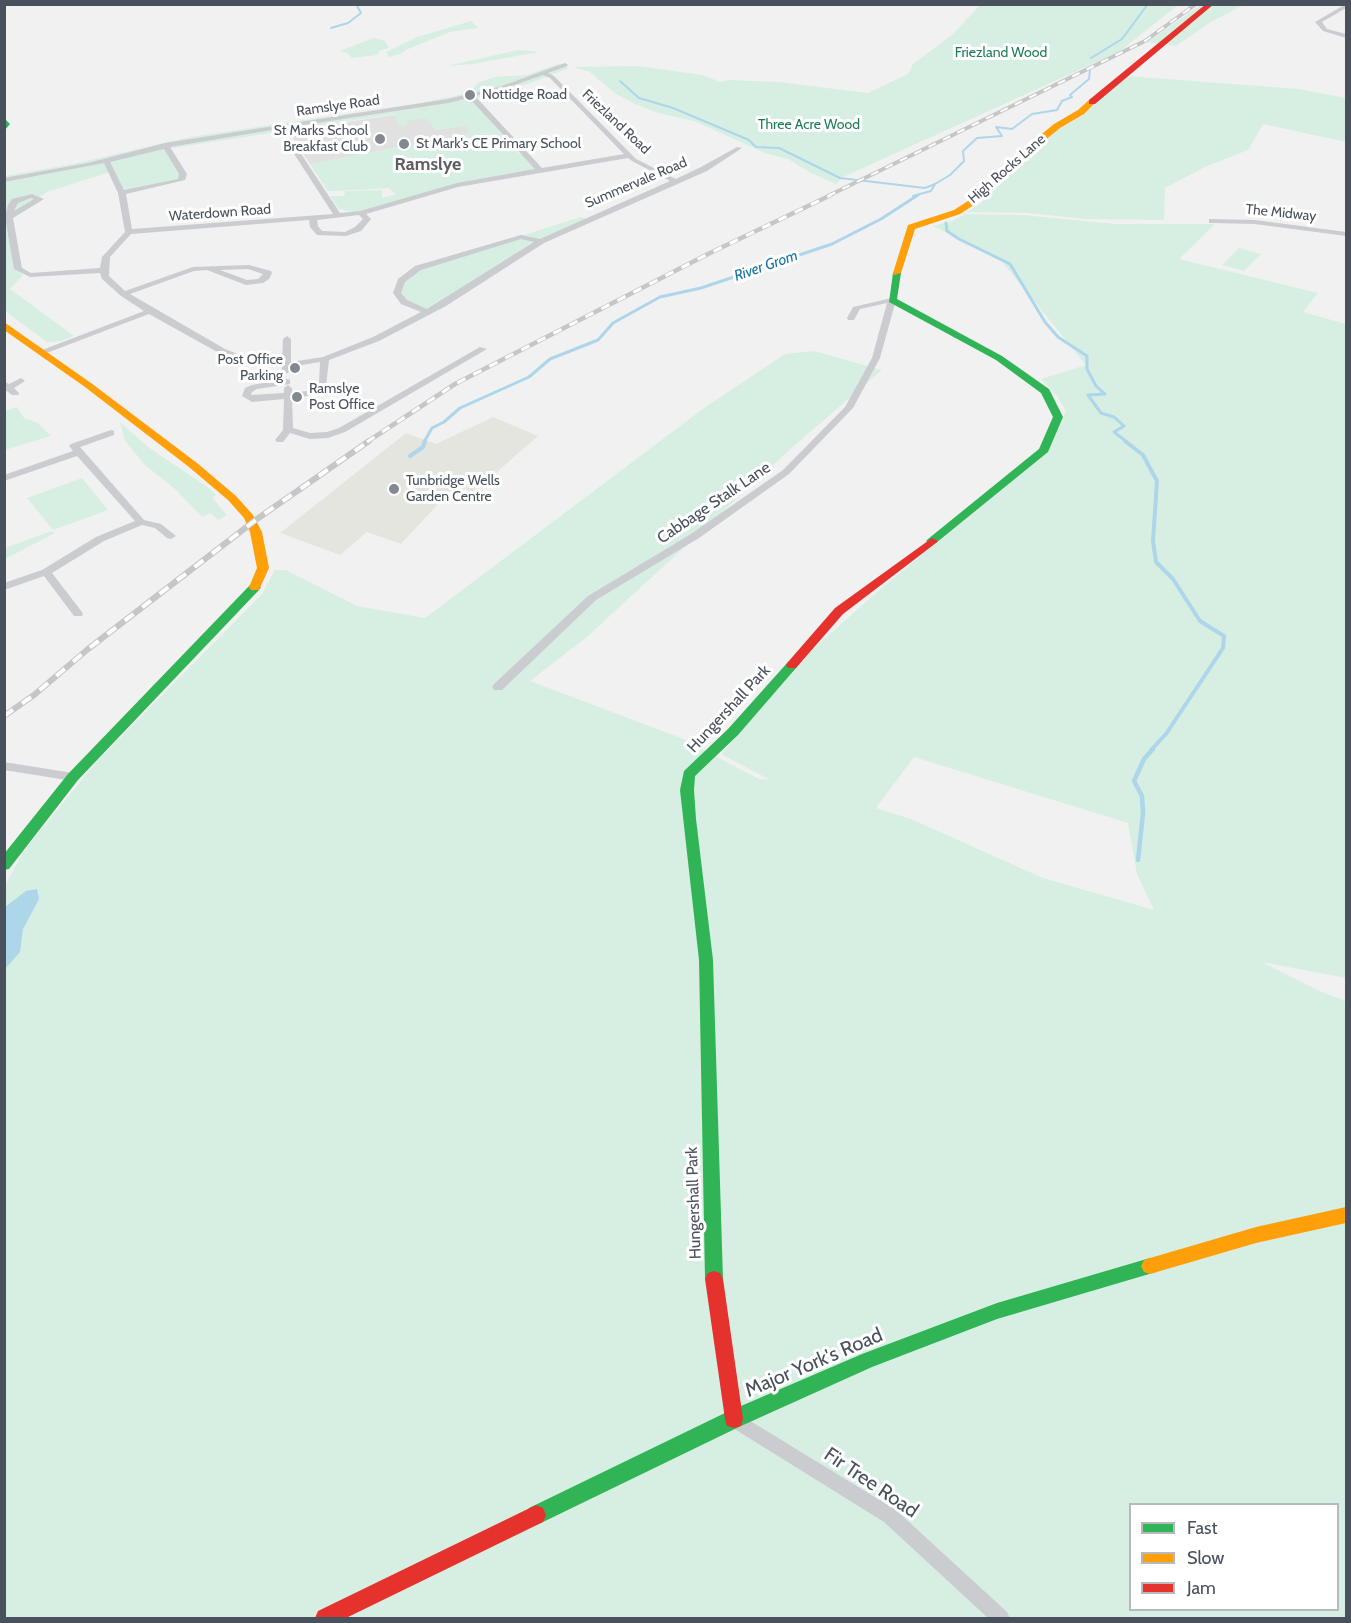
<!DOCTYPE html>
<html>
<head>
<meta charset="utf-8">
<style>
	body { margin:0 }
	#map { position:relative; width:1351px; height:1623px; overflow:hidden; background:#f1f1f1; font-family:Cabin,sans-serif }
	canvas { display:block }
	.frame { position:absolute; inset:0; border:6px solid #49515d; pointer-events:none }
	.legend { position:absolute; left:1129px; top:1503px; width:210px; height:108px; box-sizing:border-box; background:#fff; border:2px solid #b6b9be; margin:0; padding:8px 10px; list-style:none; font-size:18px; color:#49515d }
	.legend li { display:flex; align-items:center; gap:12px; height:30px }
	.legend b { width:30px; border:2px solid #b6b9be }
</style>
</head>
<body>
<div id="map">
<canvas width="1351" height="1623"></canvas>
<div class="frame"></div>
<ul class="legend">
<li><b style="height:8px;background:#30b455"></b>Fast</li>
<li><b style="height:8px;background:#ff9f0a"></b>Slow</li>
<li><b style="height:8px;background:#e5322d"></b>Jam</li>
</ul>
</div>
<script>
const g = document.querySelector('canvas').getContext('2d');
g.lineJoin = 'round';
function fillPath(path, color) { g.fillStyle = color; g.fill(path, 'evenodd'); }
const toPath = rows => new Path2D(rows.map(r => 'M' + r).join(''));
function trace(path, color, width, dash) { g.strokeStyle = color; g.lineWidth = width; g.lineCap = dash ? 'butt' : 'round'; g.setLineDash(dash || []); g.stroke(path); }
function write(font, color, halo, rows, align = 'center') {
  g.font = font + ' Cabin,sans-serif'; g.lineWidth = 6; g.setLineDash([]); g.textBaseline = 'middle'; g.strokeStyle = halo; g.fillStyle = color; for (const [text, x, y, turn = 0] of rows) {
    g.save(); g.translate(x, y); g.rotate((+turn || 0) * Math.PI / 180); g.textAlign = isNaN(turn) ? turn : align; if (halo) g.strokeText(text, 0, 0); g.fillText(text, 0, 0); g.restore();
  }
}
fillPath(toPath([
	[493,417,538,436,474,492,455,486,401,544,367,532,340,555,280,533,406,433,436,444]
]), '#e5e5e0');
fillPath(toPath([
	[439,108,499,130,400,198,389,188,328,191,288,131]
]), '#e2e1e1');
fillPath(toPath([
	[980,5,1178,5,1119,52,843,177,836,184,811,173,788,159,765,153,694,121,658,113,633,103,616,94,590,72,573,67,638,66,703,75,720,82,728,80,778,82,868,93,908,74,913,64,953,34],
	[1201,5,1243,5,1211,22,1176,46,1147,42],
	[471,21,478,28,450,32,408,49,400,54,389,57,386,52,417,37],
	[374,38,385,41,389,48,379,51,377,55,352,58,347,53,339,51],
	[518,50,539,52,473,64,447,66],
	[558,64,569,68,533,82,467,101,473,101,519,154,524,153,539,170,457,185,358,213,339,209,330,196,344,196,345,191,382,190,382,198,396,194,389,188,328,191,310,164,469,133,466,126,436,130,425,118,406,121,408,125,399,126,394,114,167,149,181,175,180,180,124,192,113,171,47,192,8,218,17,269,23,275,10,289,74,336,61,341,47,342,5,311,4,176,73,164,190,137,420,103,469,93,478,83,495,77,527,75],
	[1127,76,1299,89,1346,98,1346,142,1263,124,1248,150,1205,167,1165,188,1164,220,1085,219,1028,213,967,212,980,204,1024,158,1061,127,1082,116],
	[965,214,1023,215,1116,224,1215,224,1179,259,1318,293,1303,312,1346,324,1346,978,1262,962,1322,992,1346,1001,1346,1618,5,1618,5,885,24,851,98,760,262,594,275,570,286,570,357,606,425,618,704,408,785,354,814,351,882,370,796,444,587,637,530,681,681,738,759,779,770,780,721,754,812,650,878,591,1047,453,1066,411,1058,397,1041,379,1086,365,1000,259,933,226,952,221],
	[914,757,1128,823,1137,874,1154,910,1043,878,911,819,876,808],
	[1130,1504,1338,1504,1338,1610,1130,1610],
	[581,217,586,219,568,227,429,311,406,302,399,293,402,281,419,268],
	[1239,248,1261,254,1244,271,1222,265],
	[17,407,24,418,38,423,51,436,5,450,5,411],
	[120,422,148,447,209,488,216,495,213,497,214,500,227,515,218,520,210,513,202,517,176,490,145,465,125,441],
	[82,478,108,510,53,530,27,498],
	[51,531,55,533,5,559,5,548]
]), '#d7efe3');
fillPath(toPath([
	[37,889,39,899,23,929,20,952,5,969,5,907,26,891]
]), '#add6eb');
trace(toPath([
	[331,28,348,23,361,13,356,4],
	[1091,58,1122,39,1148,4],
	[620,81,639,98,673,108,749,140,756,147,779,148,840,178,925,188,935,184],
	[913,196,931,191,935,184,950,175,964,161,963,151,977,138,1002,136,996,127,1012,129,1032,114,1057,110,1062,101,1072,97,1070,95,1089,79,1090,70]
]), '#add6eb', 2);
trace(toPath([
	[946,223,947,231,959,239,1010,264,1045,322,1058,337,1087,356,1087,369,1096,386,1105,394,1088,395,1101,413,1114,417,1124,426,1114,432,1127,442],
	[424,442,432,428,444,422,460,408,529,377,550,359,598,340,613,323,660,297,701,288,832,244,881,219,918,195]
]), '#add6eb', 3);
trace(toPath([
	[1125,441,1143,455,1157,481,1153,541,1156,562,1173,579,1200,621,1224,636,1223,648,1166,734,1151,750],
	[410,456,423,447,425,441]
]), '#add6eb', 4);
trace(toPath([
	[1138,860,1143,813,1142,796,1134,781,1144,759,1153,749]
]), '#add6eb', 4.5);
fillPath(toPath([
	[1346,4,1346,8,1322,22,1327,29,1346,34,1346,38,1323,31,1315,22,1346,4],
	[565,63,568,65,567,66,548,73,554,76,636,159,676,179,701,167,737,147,742,148,707,171,544,243,446,306,379,341,329,360,326,386,315,395,292,398,293,428,310,433,327,432,339,428,480,347,487,349,345,432,328,438,310,439,290,433,283,442,277,442,275,440,283,430,284,399,252,402,242,396,245,388,252,385,287,379,290,380,290,384,257,389,252,392,251,395,284,393,284,388,288,385,292,388,292,392,310,391,319,383,320,362,290,367,290,371,286,374,282,371,282,367,243,362,219,353,149,314,44,354,37,352,144,311,121,296,102,279,100,273,30,277,14,269,5,217,8,205,12,199,32,194,44,199,13,218,22,268,31,273,100,268,102,257,125,232,118,193,104,163,4,182,4,178,88,163,165,143,448,99,499,87,565,63],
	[543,75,550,78,624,154,542,168,475,96,503,89,543,75],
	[469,98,535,169,457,183,360,211,340,213,284,128,448,103,469,98],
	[278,129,333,214,132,229,126,194,185,180,187,174,170,147,278,129],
	[164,149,179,174,178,179,124,190,110,162,164,149],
	[628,158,632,161,670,181,540,239,521,235,415,266,398,279,393,293,401,304,421,312,373,337,323,357,291,362,291,339,287,336,283,339,282,362,248,358,225,349,130,294,194,271,207,270,246,285,263,283,269,279,272,273,271,271,249,265,193,267,125,291,109,276,110,257,131,234,309,220,310,227,317,235,346,236,361,231,371,219,366,214,458,187,628,158],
	[31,198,34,199,14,211,18,203,31,198],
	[359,215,363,219,355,227,345,232,322,231,318,226,317,220,359,215],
	[521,239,534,242,427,309,407,300,401,293,405,282,421,270,521,239],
	[248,269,263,274,258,279,247,280,220,270,248,269],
	[1209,219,1255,220,1346,232,1346,236,1255,224,1212,223,1209,223,1209,219],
	[892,298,896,300,880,358,853,408,789,474,699,538,596,600,502,690,494,690,492,687,494,684,588,596,691,534,783,470,845,407,872,358,887,303,860,309,854,320,848,320,847,318,853,307,892,298],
	[21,378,25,381,14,388,19,393,18,395,12,395,4,389,4,381,9,384,21,378],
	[111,430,114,431,114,435,80,447,144,520,161,524,176,536,171,539,167,538,155,528,142,525,104,541,52,573,82,612,83,614,82,616,74,616,44,576,4,590,4,583,42,570,96,537,135,521,77,456,4,481,4,475,73,451,69,446,71,444,111,430],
	[4,762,73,773,79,777,73,781,4,770,4,762],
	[734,1411,896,1510,1007,1612,1010,1618,988,1618,884,1522,728,1425,726,1419,728,1413,734,1411]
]), '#cbcccf');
fillPath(toPath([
	[4,118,10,124,4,131,4,118],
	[897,270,901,273,897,299,1002,356,1049,389,1063,417,1048,452,936,543,932,544,926,541,928,539,1039,449,1053,417,1041,393,996,360,889,302,893,273,897,270],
	[255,583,261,587,259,590,78,780,9,869,4,870,4,854,68,774,251,584,255,583],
	[792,661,796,662,798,665,796,668,738,735,695,776,694,790,696,819,713,960,723,1279,720,1285,714,1287,708,1285,705,1279,699,960,680,790,684,771,728,729,788,662,792,661],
	[1150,1258,1156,1260,1159,1266,1156,1272,997,1319,872,1367,741,1426,543,1522,536,1525,529,1522,526,1515,529,1508,727,1412,862,1354,997,1303,1150,1258]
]), '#30b455');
fillPath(toPath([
	[1089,100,1096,102,1084,114,1060,128,1022,159,977,203,960,214,915,229,901,273,894,275,893,273,908,225,954,210,971,199,1016,155,1054,124,1078,110,1089,100],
	[4,322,91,383,197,463,236,496,253,515,262,532,269,568,259,590,251,590,249,587,257,568,250,532,244,518,228,500,189,467,85,387,4,330,4,322],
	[1346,1207,1346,1223,1256,1243,1150,1274,1144,1272,1141,1266,1144,1260,1150,1258,1256,1227,1346,1207]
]), '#ff9f0a');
fillPath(toPath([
	[1206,4,1214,4,1095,104,1089,104,1089,100,1206,4],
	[932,538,938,541,936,543,843,614,796,668,788,668,786,665,788,662,835,608,932,538],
	[714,1271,720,1273,723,1279,743,1419,741,1426,734,1428,727,1426,725,1419,705,1279,708,1273,714,1271],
	[536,1505,543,1508,546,1515,543,1522,346,1618,315,1618,318,1611,536,1505]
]), '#e5322d');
const railFar2 = toPath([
	[828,196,1145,41,1196,4]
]);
const railFar1 = toPath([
	[367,442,455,384,710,253,831,195]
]);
const rail = toPath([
	[4,716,34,695,88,649,257,519,369,441]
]);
trace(railFar2, '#c6c6c9', 4);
trace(railFar1, '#c6c6c9', 4.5);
trace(rail, '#c6c6c9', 6);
trace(railFar2, '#fff', 2, [8]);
trace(railFar1, '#fff', 3, [9]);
trace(rail, '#fff', 4, [11]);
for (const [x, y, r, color] of [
	[470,95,6,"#848991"],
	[380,139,6,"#848991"],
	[404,144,6,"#848991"],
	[295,368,6,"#848991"],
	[297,397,6,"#848991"],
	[394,489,6,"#848991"]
]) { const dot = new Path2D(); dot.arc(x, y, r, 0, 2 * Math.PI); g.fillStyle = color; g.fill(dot); trace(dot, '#fff', 2); }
write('14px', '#1c7c58', '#fff', [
	["Friezland Wood",1001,53],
	["Three Acre Wood",809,125]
]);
write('14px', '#49515d', '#fff', [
	["Nottidge Road",482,95],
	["St Marks School",368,131,"right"],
	["Breakfast Club",368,147,"right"],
	["St Mark's CE Primary School",416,144],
	["Post Office",283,360,"right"],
	["Parking",283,376,"right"],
	["Ramslye",309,389],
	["Post Office",309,405],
	["Tunbridge Wells",406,481],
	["Garden Centre",406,497]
], 'left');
write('14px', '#49515d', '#fff', [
	["Ramslye Road",338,106,-8],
	["Friezland Road",616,122,43],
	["High Rocks Lane",1007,169,-41],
	["Summervale Road",636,183,-23],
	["Waterdown Road",220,213,-4],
	["The Midway",1281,213,6]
]);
write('italic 15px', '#1374a5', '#fff', [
	["River Grom",766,266,-19]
]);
write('16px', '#49515d', '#fff', [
	["Cabbage Stalk Lane",714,503,-34],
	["Hungershall Park",729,709,-47],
	["Hungershall Park",694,1203,-92]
]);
write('bold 18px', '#5d5f65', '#fff', [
	["Ramslye",428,165]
]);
write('20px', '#49515d', '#fff', [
	["Major York's Road",814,1363,-23],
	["Fir Tree Road",871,1483,34]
]);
</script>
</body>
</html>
